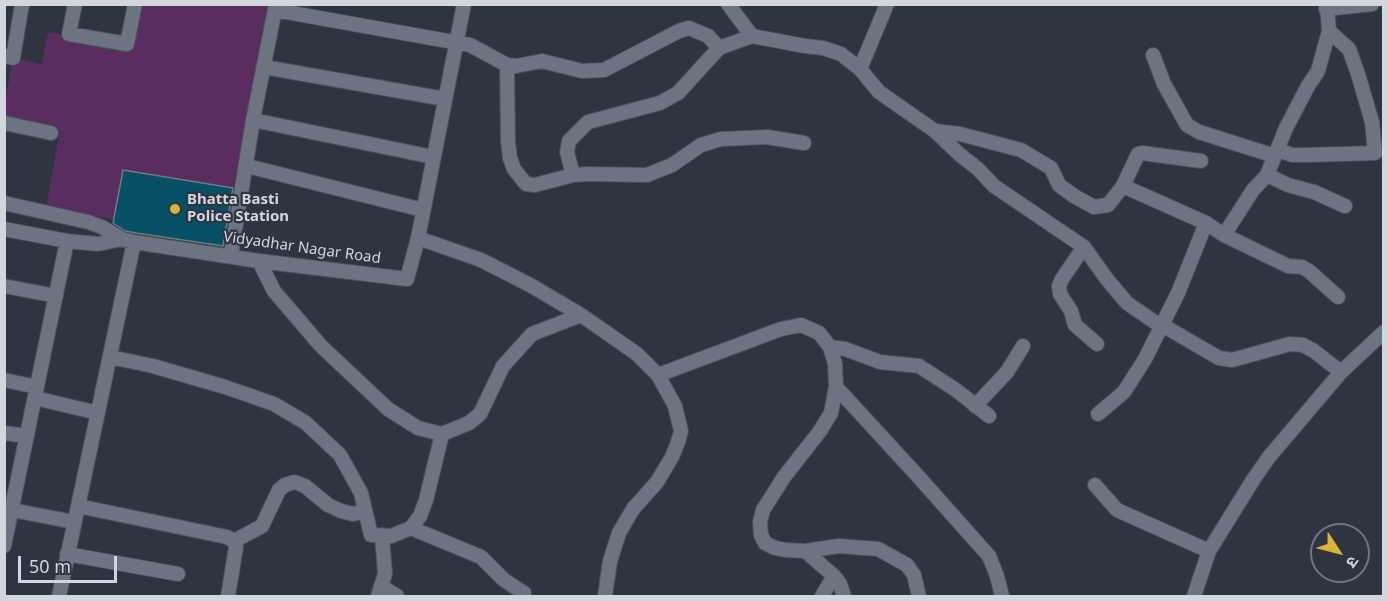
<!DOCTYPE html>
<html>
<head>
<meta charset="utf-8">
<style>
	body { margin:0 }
	#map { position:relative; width:1388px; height:601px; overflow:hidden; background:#2e3540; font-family:"Noto Sans","Noto Sans Devanagari",sans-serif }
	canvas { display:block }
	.frame { position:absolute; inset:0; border:6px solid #d2d7de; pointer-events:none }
	.north { position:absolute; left:1310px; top:523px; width:60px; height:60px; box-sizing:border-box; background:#2e3540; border:2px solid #70767f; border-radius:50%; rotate:126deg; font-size:16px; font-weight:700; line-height:24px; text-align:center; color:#d2d7de }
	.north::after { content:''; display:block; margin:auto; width:21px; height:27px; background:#d9b334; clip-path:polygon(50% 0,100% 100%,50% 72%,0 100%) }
	.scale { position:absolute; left:18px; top:556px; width:99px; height:27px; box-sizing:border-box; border:3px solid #d2d7de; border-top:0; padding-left:8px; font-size:18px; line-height:21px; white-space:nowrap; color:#d2d7de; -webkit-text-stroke:4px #2e3540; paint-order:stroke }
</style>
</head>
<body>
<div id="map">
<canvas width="1388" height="601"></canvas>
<div class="frame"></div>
<div class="north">उ</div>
<div class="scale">50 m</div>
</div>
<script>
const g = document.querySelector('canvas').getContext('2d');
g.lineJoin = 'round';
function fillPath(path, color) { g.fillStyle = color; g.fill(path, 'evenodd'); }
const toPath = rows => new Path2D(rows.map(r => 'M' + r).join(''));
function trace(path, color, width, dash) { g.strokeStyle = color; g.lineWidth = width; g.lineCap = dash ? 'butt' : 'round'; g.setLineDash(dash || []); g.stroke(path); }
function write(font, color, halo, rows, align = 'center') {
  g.font = font + ' "Noto Sans",sans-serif'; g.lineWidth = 4.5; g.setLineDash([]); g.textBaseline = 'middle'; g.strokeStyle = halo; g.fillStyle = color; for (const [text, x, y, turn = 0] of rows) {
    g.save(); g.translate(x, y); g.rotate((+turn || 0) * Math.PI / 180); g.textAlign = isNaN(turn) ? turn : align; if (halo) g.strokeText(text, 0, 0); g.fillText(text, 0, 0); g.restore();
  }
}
fillPath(toPath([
	[138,5,272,5,239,190,123,170,113,219,46,209,59,136,5,124,5,103,13,58,42,64,48,32,129,45]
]), '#592e5e');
const building = toPath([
	[123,170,233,188,223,246,136,233,125,231,113,223,123,170]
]);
fillPath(building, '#075166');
trace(building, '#6c7d83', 1.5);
const minor = toPath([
	[75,4,69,34,127,44,135,4],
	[728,4,752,36],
	[1327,4,1329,31,1318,71,1308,86,1286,128,1267,175,1288,185,1314,192,1345,206],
	[1326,9,1372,4],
	[275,10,470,45,507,65,516,66,542,61,582,71,604,70,679,31,689,28,708,36,719,48],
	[1153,55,1164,84,1187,125,1199,132,1275,156],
	[4,56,13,58,22,4],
	[507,65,508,142,510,158,514,169,526,184,535,185,573,175,588,174,647,175,672,165,701,145,721,139,767,137,804,143],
	[264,67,445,99],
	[860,69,879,92,935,131,959,154,978,169,994,186,1084,247,1106,278,1127,303,1162,327,1169,329,1219,358,1232,360,1290,344,1303,345,1314,351,1341,372],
	[253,120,433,157],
	[4,123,51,133],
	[935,131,960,134,1021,150,1051,168,1059,185,1074,196,1094,207,1108,205,1123,186,1138,154,1142,153,1201,161],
	[1278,150,1292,155,1306,155,1375,153,1372,122,1358,74,1349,49,1329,31],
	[247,166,423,210],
	[573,175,567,152,569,141,588,122,660,103,678,93,719,48,752,36,805,46,823,48,841,54,860,69,887,4],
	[4,203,88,222,102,227,122,239,134,242,259,261,407,279,418,238,464,4],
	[1206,223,1224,235,1253,190,1267,175],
	[4,229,67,241,98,244,122,239],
	[1224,235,1288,266,1302,267,1309,271,1338,297],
	[418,238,481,260,530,285,581,315,637,354,658,375,675,406,681,431,678,442,672,457,657,482,633,509,619,533,610,561,605,596],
	[1084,247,1062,279,1059,286,1060,294,1071,311,1075,325,1097,344],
	[231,255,253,120,276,4],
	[4,286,56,296],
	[830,347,845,349,880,362,919,366,956,390,989,416],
	[110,357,153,366,225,387,274,404,306,423,340,455,361,493,371,535,391,536,411,528,420,516,426,500,442,434,418,428,388,409,321,346,274,291,259,261],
	[658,375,781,329,801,325,819,333,830,347,835,364,836,387,831,413,820,431,784,477,763,510,760,522,761,535,765,543,775,548,786,550,805,551,839,546,878,549,907,565,914,575,919,596],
	[4,380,37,387],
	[836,387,916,474,989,556,997,576,1002,596],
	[35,398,98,413],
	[975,406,1007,372,1023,346],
	[1098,414,1124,392,1145,359,1178,293,1206,223,1123,186],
	[4,433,27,436],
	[442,434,469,423,480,414,503,366,532,334,581,315],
	[1095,485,1117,510,1209,551],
	[78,506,227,537,234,541,236,547,228,596],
	[12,510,74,522],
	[411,528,481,557,504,580,524,593,524,596],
	[234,541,262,526,279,490,285,485,294,482,305,486,328,505,341,511,353,514,365,511],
	[4,546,67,241],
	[805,551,834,576,840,584,844,596],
	[67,554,178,574],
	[381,586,397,596],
	[59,596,134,242],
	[378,596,385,574,382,535],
	[822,596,834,576],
	[1194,596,1209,551,1253,480,1269,457,1341,372,1384,332]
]);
trace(minor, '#4b515a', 16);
trace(minor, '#6c7481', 14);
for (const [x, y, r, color] of [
	[175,209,6,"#d9b334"]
]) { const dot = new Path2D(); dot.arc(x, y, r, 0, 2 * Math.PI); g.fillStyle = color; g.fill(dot); trace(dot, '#2e3540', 2); }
write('bold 15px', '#d2d7de', '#2e3540', [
	["Bhatta Basti",187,200],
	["Police Station",187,217]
], 'left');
write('15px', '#d2d7de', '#2e3540', [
	["Vidyadhar Nagar Road",302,248,8]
]);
</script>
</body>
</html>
